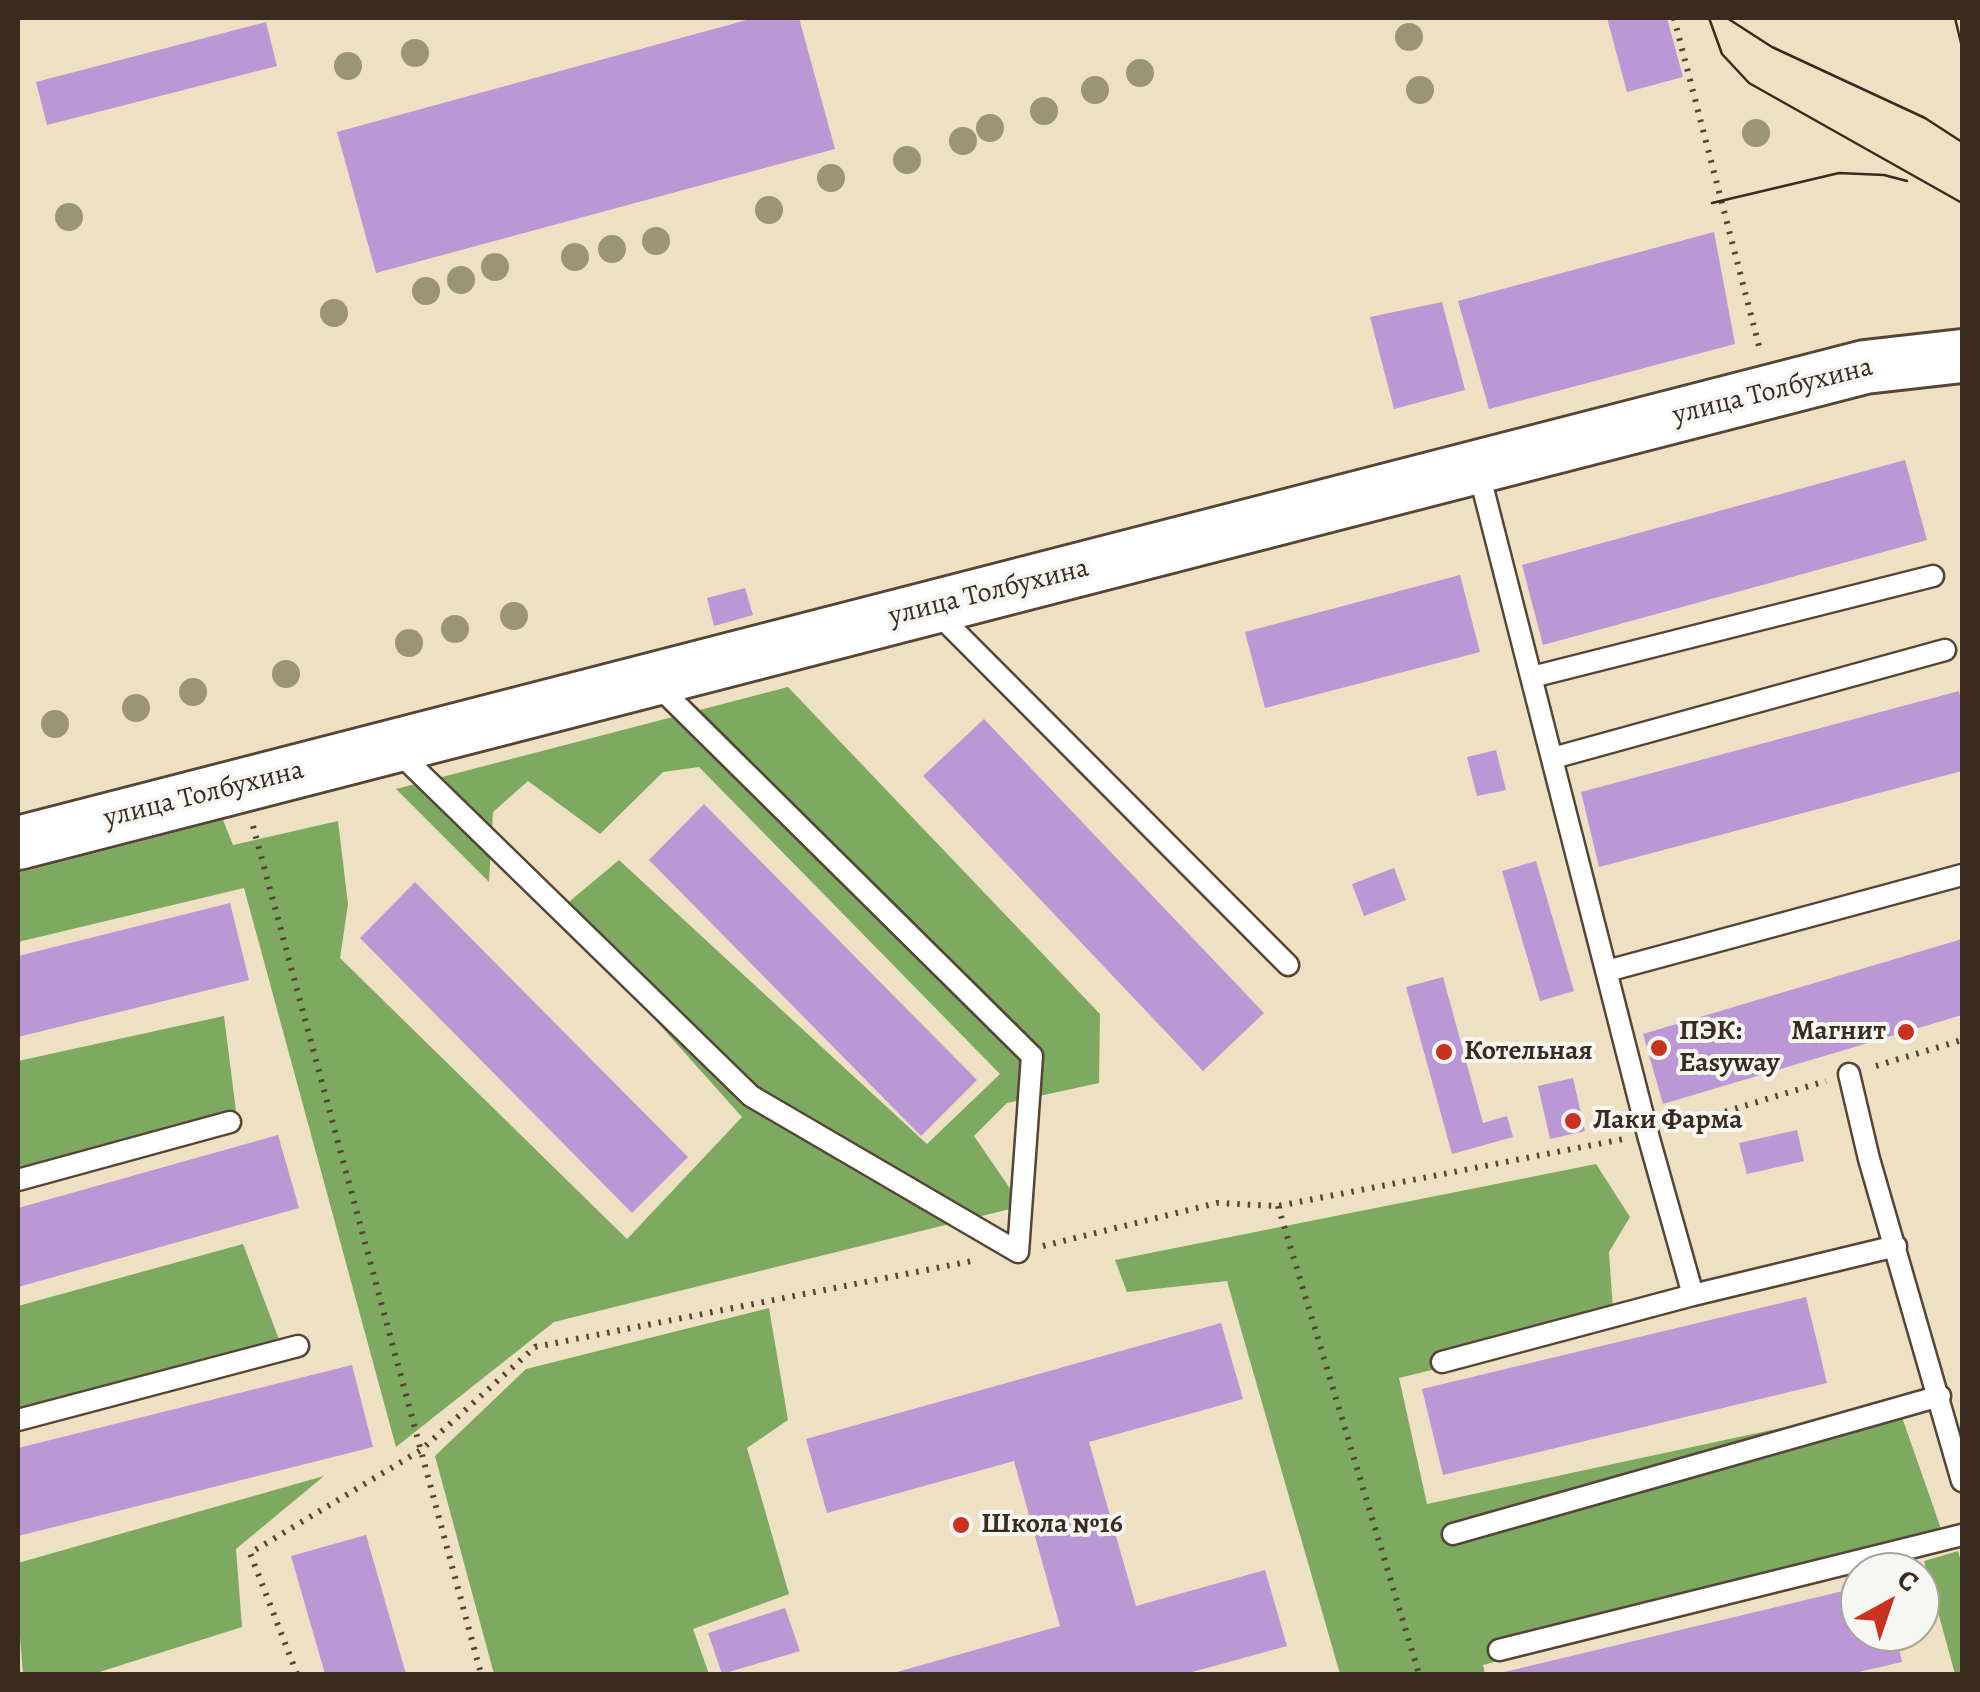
<!DOCTYPE html>
<html>
<head>
<meta charset="utf-8">
<style>
	body { margin:0 }
	#map { position:relative; width:1980px; height:1692px; overflow:hidden; background:#eee0c2; font-family:Alegreya,serif }
	canvas { display:block }
	.frame { position:absolute; inset:0; border:20px solid #3b2a1e; pointer-events:none }
	.north { position:absolute; left:1840px; top:1552px; width:100px; height:100px; box-sizing:border-box; background:#f6f6f2; border:2px solid #aba49d; border-radius:50%; rotate:40deg; font-size:28px; font-weight:700; line-height:40px; text-align:center; color:#3b2a1e }
	.north::after { content:''; display:block; margin:auto; width:35px; height:45px; background:#c8321e; clip-path:polygon(50% 0,100% 100%,50% 72%,0 100%) }
</style>
</head>
<body>
<div id="map">
<canvas width="1980" height="1692"></canvas>
<div class="frame"></div>
<div class="north">С</div>
</div>
<script>
const g = document.querySelector('canvas').getContext('2d');
g.lineJoin = 'round';
function fillPath(path, color) { g.fillStyle = color; g.fill(path, 'evenodd'); }
const toPath = rows => new Path2D(rows.map(r => 'M' + r).join(''));
function trace(path, color, width, dash) { g.strokeStyle = color; g.lineWidth = width; g.lineCap = dash ? 'butt' : 'round'; g.setLineDash(dash || []); g.stroke(path); }
function write(font, color, halo, rows, align = 'center') {
  g.font = font + ' Alegreya,serif'; g.lineWidth = 8; g.setLineDash([]); g.textBaseline = 'middle'; g.strokeStyle = halo; g.fillStyle = color; for (const [text, x, y, turn = 0] of rows) {
    g.save(); g.translate(x, y); g.rotate((+turn || 0) * Math.PI / 180); g.textAlign = isNaN(turn) ? turn : align; if (halo) g.strokeText(text, 0, 0); g.fillText(text, 0, 0); g.restore();
  }
}
fillPath(toPath([
	[788,687,1100,1014,1099,1083,1007,1103,974,1136,1022,1206,554,1322,396,1447,244,888,18,942,18,873,223,820,233,845,338,821,348,904,340,958,627,1239,742,1117,558,911,619,860,927,1144,1000,1074,699,767,663,772,600,834,528,781,493,812,489,882,396,789],
	[224,1016,237,1119,18,1183,18,1061],
	[1596,1164,1630,1217,1609,1252,1614,1325,1399,1378,1427,1504,1897,1403,1946,1543,1483,1665,1485,1674,1340,1674,1227,1281,1127,1292,1115,1260],
	[243,1244,286,1358,18,1426,18,1306],
	[769,1308,788,1420,747,1448,789,1594,693,1629,709,1674,494,1674,435,1456,526,1369],
	[324,1476,236,1549,242,1627,93,1674,23,1674,18,1612,18,1563],
	[1958,1551,1962,1565,1962,1674,1955,1674,1924,1561]
]), '#7ea960');
fillPath(toPath([
	[754,18,799,18,835,149,376,273,337,132],
	[1607,18,1667,18,1683,77,1627,92],
	[266,22,277,66,47,125,36,82],
	[1714,232,1735,344,1489,409,1458,301],
	[1442,302,1465,390,1394,409,1370,317],
	[1905,460,1927,540,1543,645,1522,565],
	[1460,575,1480,652,1265,708,1245,632],
	[745,588,753,615,714,626,707,598],
	[1959,691,1962,706,1962,771,1599,867,1581,792],
	[984,719,1264,1013,1203,1071,923,776],
	[1496,750,1506,790,1477,796,1467,757],
	[704,804,977,1080,921,1136,649,860],
	[1536,861,1574,991,1540,1001,1502,871],
	[1394,868,1406,900,1364,916,1352,884],
	[415,882,688,1157,632,1213,360,938],
	[230,903,249,980,18,1037,18,956],
	[1962,939,1962,1015,1663,1104,1643,1034],
	[1443,977,1483,1123,1507,1116,1513,1137,1452,1154,1406,987],
	[1573,1078,1585,1131,1550,1139,1538,1086],
	[1797,1130,1804,1161,1747,1174,1739,1143],
	[278,1135,299,1208,18,1287,18,1208],
	[1806,1297,1827,1383,1443,1475,1422,1389],
	[1221,1323,1243,1399,1089,1442,1136,1606,1265,1570,1287,1646,1185,1674,898,1674,897,1672,1060,1626,1014,1461,827,1513,806,1439],
	[352,1365,373,1447,18,1536,18,1448],
	[366,1535,406,1674,325,1674,291,1556],
	[1860,1587,1860,1632,1895,1632,1902,1662,1850,1674,1496,1674],
	[785,1608,800,1651,722,1674,708,1633]
]), '#bb97d5');
const service = toPath([
	[1478,469,1648,1135,1693,1295,1896,1246],
	[936,612,1288,965],
	[1532,677,1933,576],
	[395,749,751,1096,1018,1252,1032,1056,657,685],
	[1553,758,1945,650],
	[1607,971,1962,875],
	[1849,1074,1869,1159,1962,1481],
	[18,1180,230,1122],
	[1442,1362,1693,1295],
	[18,1420,298,1346],
	[1453,1534,1940,1396],
	[1499,1650,1962,1535]
]);
const tertiary = toPath([
	[18,843,1865,367,1962,356]
]);
trace(service, '#564537', 25);
trace(tertiary, '#564537', 58);
trace(toPath([
	[1674,18,1760,350],
	[253,826,481,1674],
	[1876,1066,1962,1040],
	[1675,1127,1826,1081],
	[1278,1206,1419,1674],
	[1043,1246,1217,1203,1278,1206,1624,1139],
	[297,1674,250,1553,421,1450,535,1347,977,1260]
]), '#564537', 6, [2.5, 8]);
trace(service, '#fff', 20);
trace(tertiary, '#fff', 52);
trace(toPath([
	[1709,18,1722,54,1749,83,1962,203],
	[1727,18,1772,47,1925,118,1962,142],
	[1955,18,1962,47],
	[1712,203,1839,173,1884,175,1907,181]
]), '#3b2a1e', 2.5);
g.fillStyle = '#9c9575';
for (const [x, y] of [
	[1409,37],
	[415,53],
	[348,66],
	[1140,73],
	[1095,90],
	[1420,90],
	[1044,111],
	[990,128],
	[1756,133],
	[963,141],
	[907,160],
	[831,178],
	[769,210],
	[69,217],
	[656,241],
	[612,249],
	[575,257],
	[495,267],
	[461,280],
	[426,291],
	[334,313],
	[514,616],
	[455,629],
	[409,643],
	[286,674],
	[193,692],
	[136,708],
	[55,724]
]) { g.beginPath(); g.arc(x, y, 14, 0, 2 * Math.PI); g.fill(); }
for (const [x, y, r, color] of [
	[1906,1032,10,"#c8321e"],
	[1659,1048,10,"#c8321e"],
	[1444,1052,10,"#c8321e"],
	[1573,1121,10,"#c8321e"],
	[961,1525,10,"#c8321e"]
]) { const dot = new Path2D(); dot.arc(x, y, r, 0, 2 * Math.PI); g.fillStyle = color; g.fill(dot); trace(dot, '#f6f6f2', 4); }
write('28px', '#3b2a1e', '#f6f6f2', [
	["улица Толбухина",1773,392,-14],
	["улица Толбухина",989,593,-14],
	["улица Толбухина",204,795,-14]
]);
write('bold 28px', '#3b2a1e', '#f6f6f2', [
	["ПЭК:",1679,1032],
	["Easyway",1679,1064],
	["Магнит",1886,1032,"right"],
	["Котельная",1464,1052],
	["Лаки Фарма",1593,1121],
	["Школа №16",981,1525]
], 'left');
</script>
</body>
</html>
